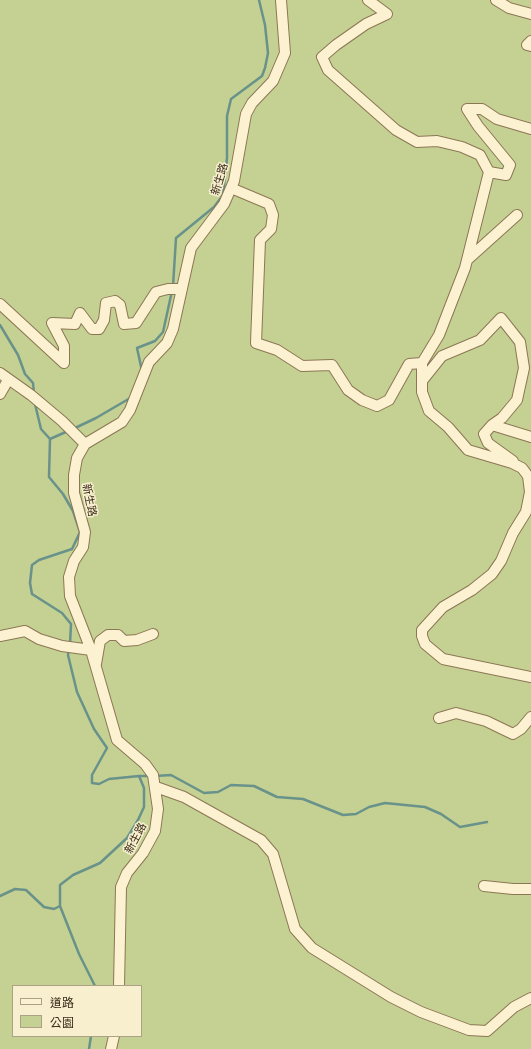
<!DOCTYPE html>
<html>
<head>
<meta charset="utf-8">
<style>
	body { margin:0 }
	#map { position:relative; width:531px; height:1049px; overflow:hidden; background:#f2e6be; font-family:Georgia,"Noto Sans TC",serif }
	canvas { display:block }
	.legend { position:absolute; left:12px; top:985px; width:130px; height:52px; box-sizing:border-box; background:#f8efcf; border:1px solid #aca187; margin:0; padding:5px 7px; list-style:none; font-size:12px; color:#3a2c1b }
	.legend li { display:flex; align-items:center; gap:8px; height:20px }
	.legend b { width:20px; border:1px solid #aca187 }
</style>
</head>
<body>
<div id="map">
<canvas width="531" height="1049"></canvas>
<ul class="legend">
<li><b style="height:5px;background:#fcf2d2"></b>道路</li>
<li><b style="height:11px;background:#c4d192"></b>公園</li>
</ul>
</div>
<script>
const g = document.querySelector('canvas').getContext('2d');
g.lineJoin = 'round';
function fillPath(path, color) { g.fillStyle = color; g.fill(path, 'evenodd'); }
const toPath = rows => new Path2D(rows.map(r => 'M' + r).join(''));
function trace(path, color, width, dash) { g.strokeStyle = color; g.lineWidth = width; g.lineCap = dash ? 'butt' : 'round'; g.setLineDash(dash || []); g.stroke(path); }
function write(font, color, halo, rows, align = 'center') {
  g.font = font + ' Georgia,"Noto Sans TC",serif'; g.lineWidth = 3; g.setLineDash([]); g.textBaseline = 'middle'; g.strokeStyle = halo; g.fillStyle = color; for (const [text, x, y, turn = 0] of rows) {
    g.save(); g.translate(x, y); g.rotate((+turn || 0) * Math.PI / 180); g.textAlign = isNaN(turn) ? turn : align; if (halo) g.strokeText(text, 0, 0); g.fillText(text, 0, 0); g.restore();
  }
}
fillPath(toPath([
	[0,0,531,0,531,1049,0,1049],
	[13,986,141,986,141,1036,13,1036]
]), '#c4d192');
trace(toPath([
	[173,286,176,238,214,207,223,195,227,158,227,116,231,99,262,76,265,68,268,53,265,25,259,0],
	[0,325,18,355,25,374,33,383,34,393],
	[142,371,137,348,155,341,163,332,172,291],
	[35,404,41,429,50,439],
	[73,429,96,418,132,397],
	[68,431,50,439,49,477,63,494,73,511,80,532,72,549,39,560,32,565,30,583,32,594,62,613,71,624,70,644],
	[69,649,68,655,77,692,94,729,107,748,92,775,92,783,99,784,109,779,139,776,144,788,144,807,138,820,127,838,100,863,73,875,60,885,60,906,79,954,95,986],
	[139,776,150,776],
	[155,776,171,775,204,793,218,792,231,785,254,786,277,797,303,799,343,815,356,814,369,807,385,803,425,807,441,814,460,827,487,822],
	[0,896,15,889,26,890,44,907,54,909,60,906],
	[89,1049,91,1036]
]), '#69928b', 2.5);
const minor = toPath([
	[368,0,387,14,366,24,336,45,322,57,328,70,396,130,417,142,437,141,462,147,480,155,489,172,465,268,439,335,422,363,422,392,429,411,448,427,468,450,512,463,522,468,528,476,530,492,526,512,513,533,501,561,492,574,472,590,443,607,422,630,422,636,425,644,443,659,531,677],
	[496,0,509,8,531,14],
	[531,41,527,45,531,46],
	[489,172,506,175,510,165,478,126,467,109,482,109,497,119,531,129],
	[231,188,269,204,273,215,271,229,260,240,256,343,277,350,302,366,332,365,348,390,362,400,377,406,389,400,409,364,422,363],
	[467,260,517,215],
	[0,304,64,363,64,346,52,323,75,324,80,313,92,329,99,329,104,320,106,303,115,301,120,305,124,324,136,323,156,292,168,289,182,289],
	[0,373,31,395,62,421,85,444],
	[422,381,442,356,480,340,501,318,520,342,524,368,517,400,502,418,492,425,531,437],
	[0,394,8,380],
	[492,425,484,434,488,443,513,461],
	[0,636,25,631,39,639,62,646,91,650],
	[96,664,100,641,108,635,118,635,124,641,137,640,153,634],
	[439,718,456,713,486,721,513,734,521,729,531,717],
	[156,787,184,797,261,840,273,854,295,929,312,948,391,997,421,1012,469,1030,487,1031,514,1007,531,998],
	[484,886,513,889,531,889],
	[119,986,121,887,127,873,143,853,155,831,158,809,153,775,145,764,117,740,91,650,70,596,69,577,74,561,83,547,85,532,74,493,74,475,77,458,85,444,122,422,130,410,149,362,167,343,173,329,191,248,224,204,234,181,246,114,252,103,273,81,285,53,281,0],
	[111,1049,114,1036]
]);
trace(minor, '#8c7655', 12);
trace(minor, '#fcf2d2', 10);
write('11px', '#3a2c1b', '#f8efcf', [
	["新生路",219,179,-73],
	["新生路",90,500,79],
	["新生路",135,838,-62]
]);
</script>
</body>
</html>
